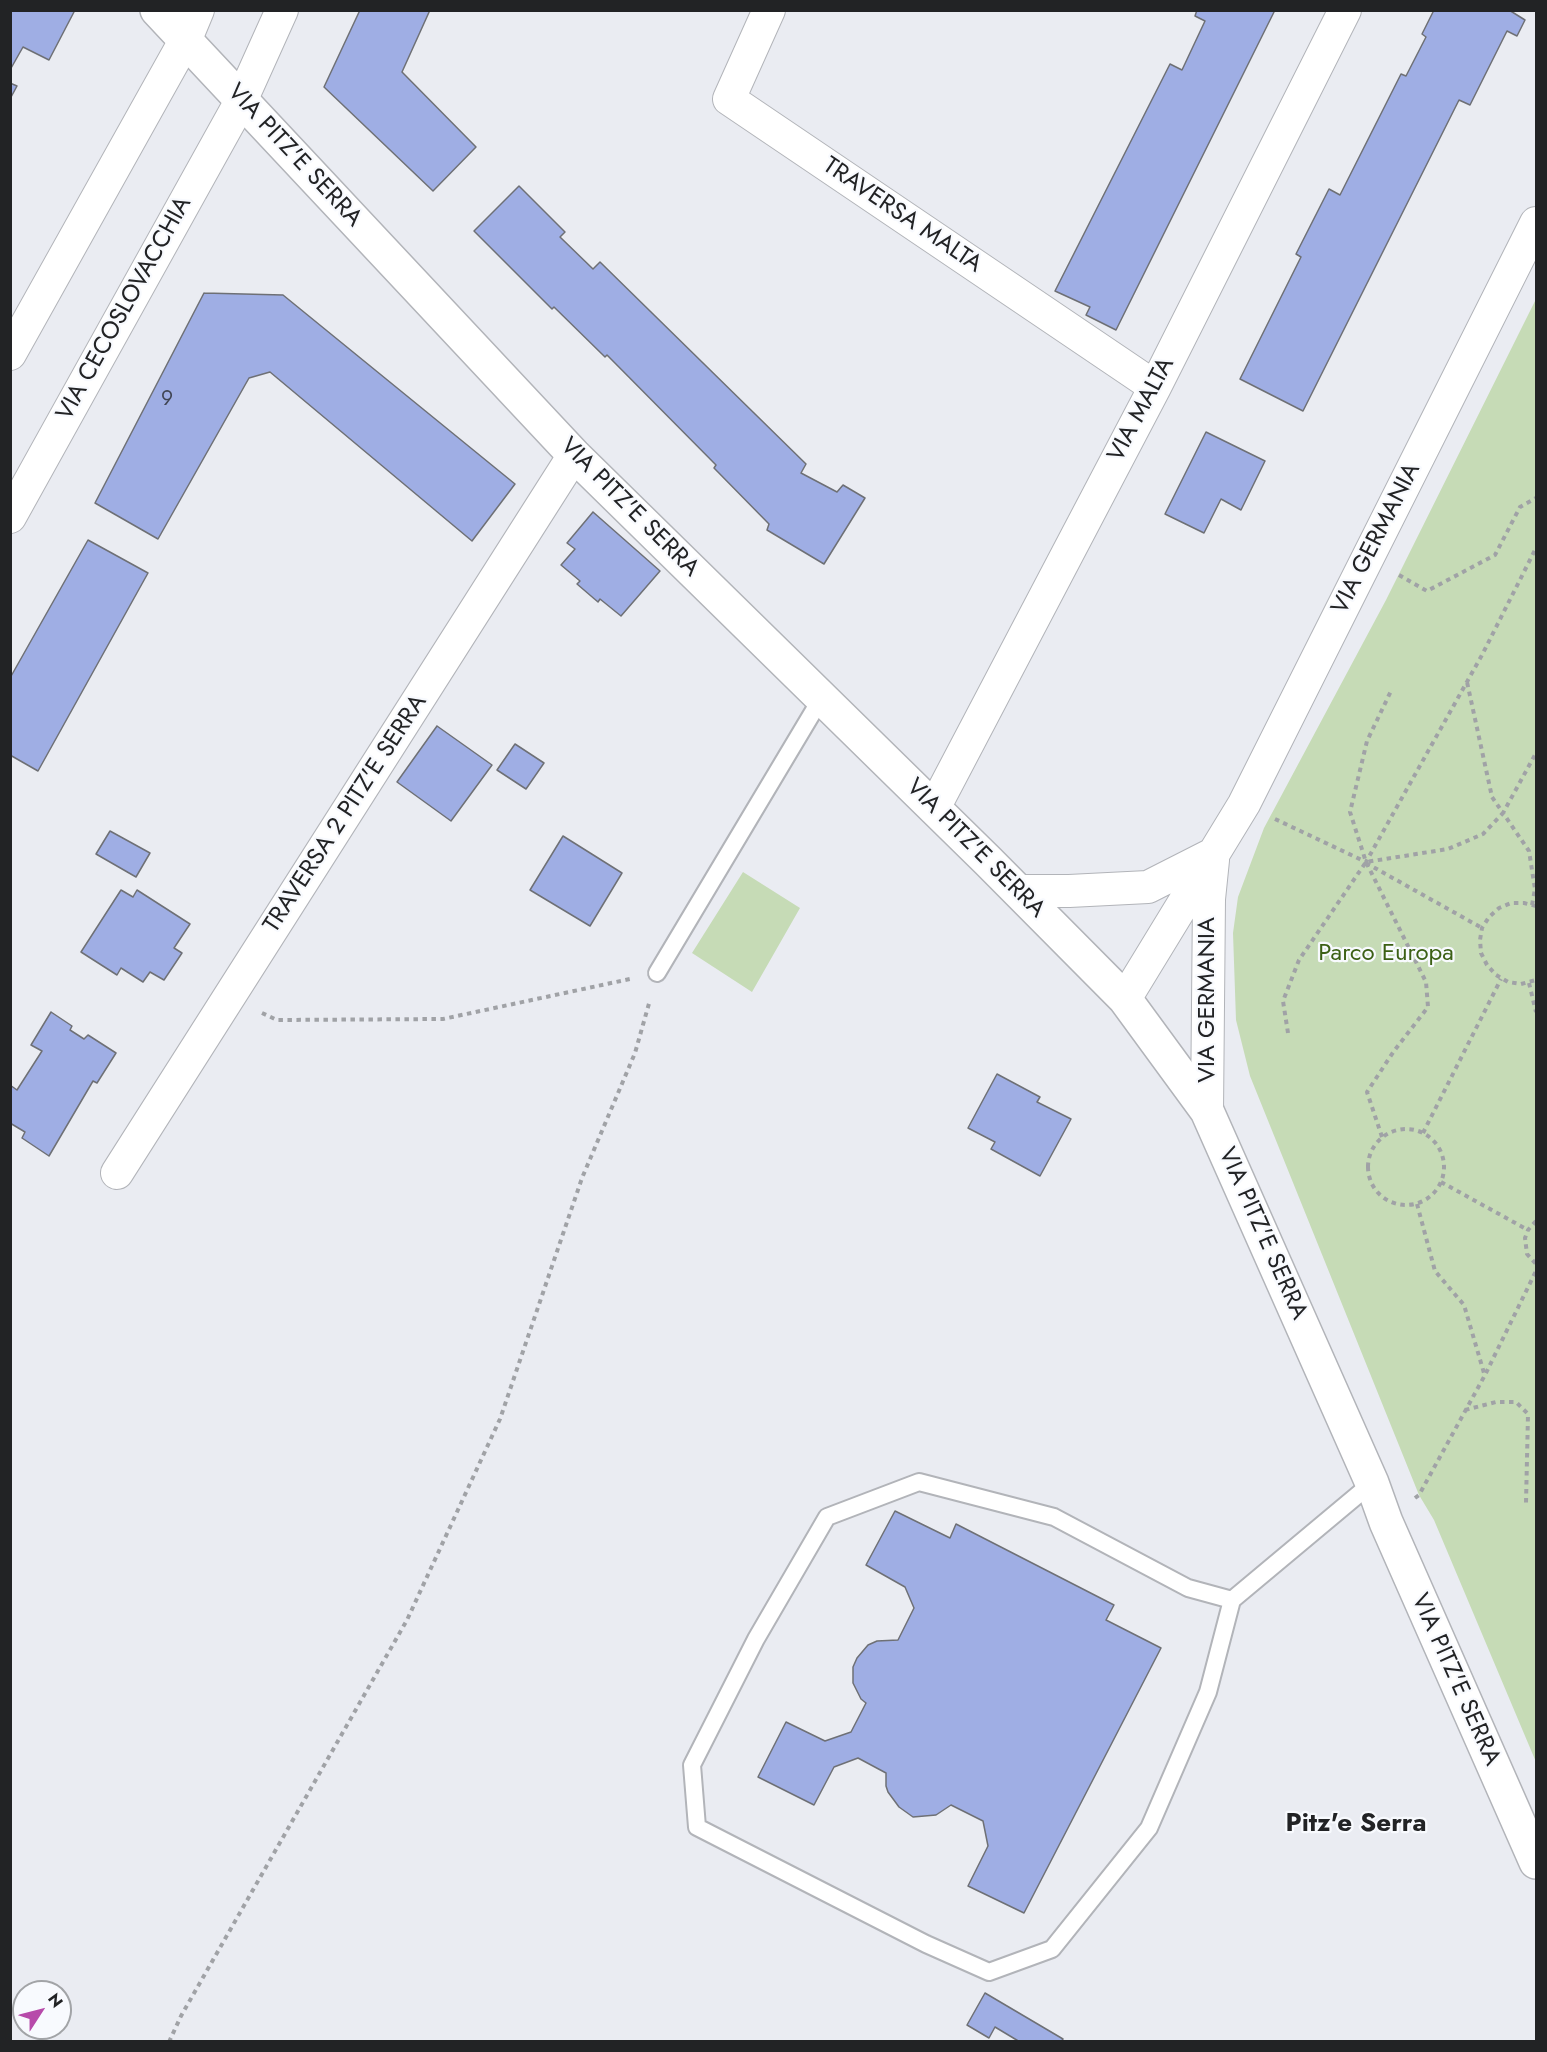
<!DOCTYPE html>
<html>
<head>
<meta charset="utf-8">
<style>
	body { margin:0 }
	#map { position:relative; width:1547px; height:2052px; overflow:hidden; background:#eaecf2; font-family:Jost,sans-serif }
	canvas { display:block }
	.frame { position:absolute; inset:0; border:12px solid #222325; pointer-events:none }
	.north { position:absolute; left:12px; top:1980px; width:60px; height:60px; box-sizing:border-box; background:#f8fafe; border:2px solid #a2a4a7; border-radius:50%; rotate:54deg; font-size:16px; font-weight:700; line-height:24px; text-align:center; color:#222325 }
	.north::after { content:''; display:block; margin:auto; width:21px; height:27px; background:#b74aaa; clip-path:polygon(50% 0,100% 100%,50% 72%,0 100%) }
</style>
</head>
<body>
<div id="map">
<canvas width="1547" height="2052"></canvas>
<div class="frame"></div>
<div class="north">N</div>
</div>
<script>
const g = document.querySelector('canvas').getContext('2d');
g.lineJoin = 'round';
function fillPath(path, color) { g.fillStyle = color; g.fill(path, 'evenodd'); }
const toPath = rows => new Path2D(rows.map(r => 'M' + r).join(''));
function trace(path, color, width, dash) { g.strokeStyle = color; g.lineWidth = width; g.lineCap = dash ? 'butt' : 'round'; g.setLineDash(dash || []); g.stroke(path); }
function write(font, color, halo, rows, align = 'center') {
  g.font = font + ' Jost,sans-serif'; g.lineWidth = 4.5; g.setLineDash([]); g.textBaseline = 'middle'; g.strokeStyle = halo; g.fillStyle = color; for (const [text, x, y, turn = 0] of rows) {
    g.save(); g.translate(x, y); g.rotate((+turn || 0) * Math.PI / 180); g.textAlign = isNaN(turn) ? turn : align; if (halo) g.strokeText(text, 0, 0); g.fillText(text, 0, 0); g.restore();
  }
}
fillPath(toPath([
	[1536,299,1536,1762,1434,1520,1419,1495,1250,1076,1236,1020,1233,933,1238,897,1264,828,1386,600],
	[743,872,800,908,752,992,692,953]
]), '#c6dbb6');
const building = toPath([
	[10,10,75,10,49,60,23,47,10,70,10,10],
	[360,10,430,10,402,72,476,147,433,191,324,87,360,10],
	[1197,10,1275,10,1116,330,1086,315,1090,307,1055,291,1170,64,1182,70,1205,21,1195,16,1197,10],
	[1434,10,1509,10,1525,20,1517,36,1507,31,1470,105,1459,100,1303,411,1240,379,1301,257,1296,254,1329,189,1340,195,1401,74,1406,76,1426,37,1422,34,1434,10],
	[10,83,17,86,10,99,10,83],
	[519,186,565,232,560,237,593,269,600,262,806,464,801,473,837,492,843,485,865,498,824,564,767,530,769,524,714,468,716,465,607,355,605,357,554,307,552,309,474,231,519,186],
	[204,293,283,295,515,484,472,541,270,372,249,378,158,539,95,503,204,293],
	[1206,432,1265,461,1241,510,1221,499,1204,533,1165,514,1206,432],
	[593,512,660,571,621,616,600,599,598,602,577,584,580,581,561,565,575,549,567,543,593,512],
	[88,540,148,573,38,771,10,755,10,678,88,540],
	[437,726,492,765,451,821,397,782,437,726],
	[515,744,544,763,526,789,497,770,515,744],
	[110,831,150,853,136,877,96,854,110,831],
	[563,836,622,873,590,926,530,890,563,836],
	[121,890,133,897,137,890,190,924,174,948,182,953,164,980,150,972,143,982,121,968,117,975,81,952,121,890],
	[51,1012,72,1026,70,1030,84,1039,88,1035,116,1053,97,1083,93,1081,49,1156,22,1138,25,1132,10,1123,10,1085,17,1090,42,1051,31,1045,51,1012],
	[997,1074,1040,1097,1037,1102,1071,1119,1040,1176,991,1149,995,1142,968,1128,997,1074],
	[895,1511,950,1538,956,1524,1114,1605,1106,1620,1161,1648,1024,1913,968,1886,988,1846,983,1821,951,1805,936,1815,913,1817,899,1807,888,1792,886,1786,886,1773,858,1758,834,1767,814,1805,758,1777,786,1722,825,1741,851,1732,866,1703,861,1699,853,1683,853,1667,857,1658,868,1645,877,1641,898,1640,914,1608,905,1587,866,1565,895,1511],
	[985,1993,1063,2039,1061,2042,1020,2042,995,2027,989,2038,967,2025,985,1993]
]);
fillPath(building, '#9faee4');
trace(building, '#6e7075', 1.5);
const service = toPath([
	[657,973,822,697],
	[1232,1600,1188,1588,1054,1517,919,1482,827,1517,756,1639,692,1765,697,1827,926,1944,989,1972,1052,1949,1149,1828,1208,1692,1232,1600,1372,1483]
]);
const minor = toPath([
	[769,10,729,99,1155,387],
	[10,354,186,39,198,10],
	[10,517,241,101,282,10],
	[934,808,1155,387,1345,10],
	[1018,891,1069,891,1148,887,1213,854],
	[1125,999,1244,804,1536,223],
	[1207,1111,1209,899,1213,860],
	[117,1173,574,455]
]);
const tertiary = toPath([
	[157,10,574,455,988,861,1125,999,1207,1111,1372,1483,1386,1522,1536,1862]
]);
trace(service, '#b2b4b9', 20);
trace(minor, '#b2b4b9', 34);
trace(tertiary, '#b2b4b9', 36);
trace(toPath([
	[1399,575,1427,591,1495,555,1520,507,1536,498],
	[1275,819,1366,862,1482,655,1536,548],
	[1366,863,1482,928],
	[1532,905,1535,889,1529,851,1503,813,1536,753],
	[1536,906,1524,903,1511,903,1499,908,1489,917,1482,928,1480,940,1481,953,1487,965,1496,975,1508,982,1521,984,1536,980],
	[1529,983,1536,1012],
	[262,1013,277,1020,443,1019,630,979],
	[1288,1033,1283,1001,1299,960,1366,862,1448,849,1483,834,1503,813,1492,797,1467,682],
	'1368 1167a38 38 0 1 1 76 0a38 38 0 1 1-76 0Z',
	[1423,1133,1501,979],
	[1382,1137,1367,1092,1394,1051,1428,1007,1426,982,1366,862,1350,812,1367,741,1391,691],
	[1441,1182,1528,1230],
	[1417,1204,1435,1271,1464,1305,1484,1373],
	[1536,1221,1528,1230,1525,1238,1527,1254,1536,1264],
	[1465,1410,1496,1402,1516,1402,1528,1414,1526,1503],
	[1415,1498,1419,1495,1485,1375,1536,1271],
	[169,2042,181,2016,407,1620,500,1419,582,1178,635,1053,650,1000]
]), '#a0a2a6', 4, [4.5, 4.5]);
trace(service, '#fff', 16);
trace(minor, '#fff', 32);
trace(tertiary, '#fff', 33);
write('21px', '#414655', null, [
	["9",167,400]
]);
write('24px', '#222325', '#f8fafe', [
	["VIA PITZ'E SERRA",294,156,47],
	["TRAVERSA MALTA",902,216,34],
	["VIA CECOSLOVACCHIA",125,309,-61],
	["VIA MALTA",1142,410,-62],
	["VIA PITZ'E SERRA",629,508,45],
	["VIA GERMANIA",1377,539,-63],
	["TRAVERSA 2 PITZ'E SERRA",346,814,-57],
	["VIA PITZ'E SERRA",975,849,45],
	["VIA GERMANIA",1208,1000,-90],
	["VIA PITZ'E SERRA",1262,1234,66],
	["VIA PITZ'E SERRA",1455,1680,66]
]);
write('24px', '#3c6015', '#f8fafe', [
	["Parco Europa",1386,954]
]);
write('bold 26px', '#222325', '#f8fafe', [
	["Pitz'e Serra",1356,1825]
]);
</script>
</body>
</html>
